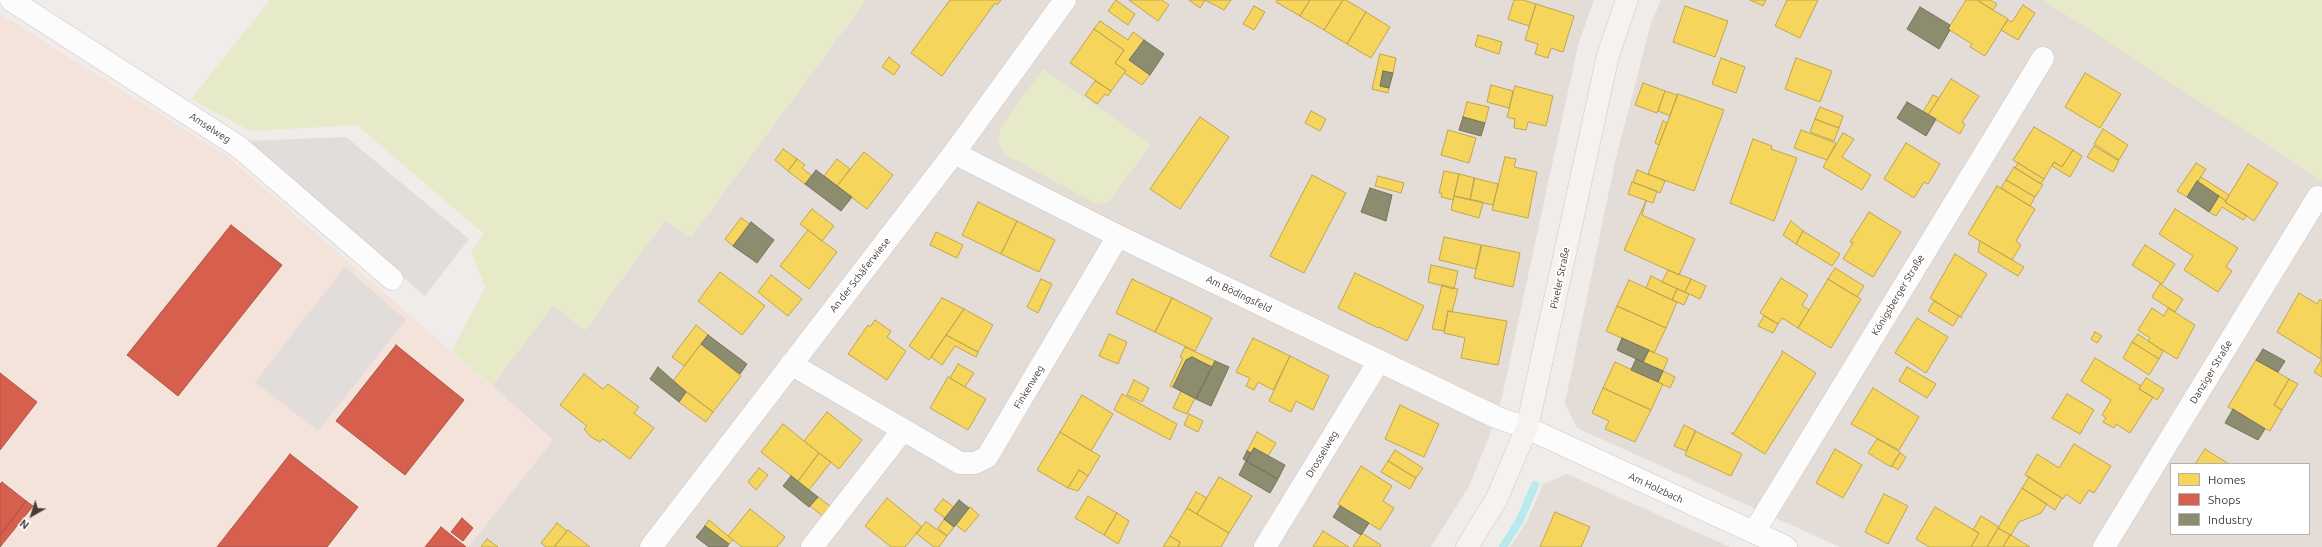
<!DOCTYPE html>
<html>
<head>
<meta charset="utf-8">
<style>
	body { margin:0 }
	#map { position:relative; width:2322px; height:547px; overflow:hidden; background:#f0ece9; font-family:Ubuntu,sans-serif }
	canvas { display:block }
	.legend { position:absolute; left:2170px; top:463px; width:140px; height:72px; box-sizing:border-box; background:#fff; border:1px solid #b5b0ae; margin:0; padding:5px 7px; list-style:none; font-size:12px; color:#463a35 }
	.legend li { display:flex; align-items:center; gap:8px; height:20px }
	.legend b { width:20px; border:1px solid #b5b0ae }
	.north { position:absolute; left:12px; top:495px; width:40px; height:40px; -webkit-text-stroke:3px #fff; paint-order:stroke; rotate:219deg; font-size:11px; font-weight:700; line-height:16px; text-align:center; color:#463a35 }
	.north::after { content:''; display:block; margin:auto; width:14px; height:18px; background:#463a35; clip-path:polygon(50% 0,100% 100%,50% 72%,0 100%) }
</style>
</head>
<body>
<div id="map">
<canvas width="2322" height="547"></canvas>
<ul class="legend">
<li><b style="height:11px;background:#f6d55c"></b>Homes</li>
<li><b style="height:11px;background:#d6604d"></b>Shops</li>
<li><b style="height:11px;background:#8c8c6e"></b>Industry</li>
</ul>
<div class="north">N</div>
</div>
<script>
const g = document.querySelector('canvas').getContext('2d');
g.lineJoin = 'round';
function fillPath(path, color) { g.fillStyle = color; g.fill(path, 'evenodd'); }
const toPath = rows => new Path2D(rows.map(r => 'M' + r).join(''));
function trace(path, color, width, dash) { g.strokeStyle = color; g.lineWidth = width; g.lineCap = dash ? 'butt' : 'round'; g.setLineDash(dash || []); g.stroke(path); }
function write(font, color, halo, rows, align = 'center') {
  g.font = font + ' Ubuntu,sans-serif'; g.lineWidth = 4; g.setLineDash([]); g.textBaseline = 'middle'; g.strokeStyle = halo; g.fillStyle = color; for (const [text, x, y, turn = 0] of rows) {
    g.save(); g.translate(x, y); g.rotate((+turn || 0) * Math.PI / 180); g.textAlign = isNaN(turn) ? turn : align; if (halo) g.strokeText(text, 0, 0); g.fillText(text, 0, 0); g.restore();
  }
}
fillPath(toPath([
	[866,0,1594,0,1578,45,1498,415,1469,486,1431,547,468,547,553,440,492,386,553,305,585,330,665,220,691,237],
	[1661,0,2322,0,2322,547,1840,547,1577,428,1565,403,1615,162,1651,23],
	[2171,464,2309,464,2309,534,2171,534],
	[1567,474,1730,547,1510,547,1527,521,1543,484]
]), '#e4dcd6');
fillPath(toPath([
	[0,14,228,157,553,440,468,547,0,547]
]), '#f3e3db');
fillPath(toPath([
	[270,0,866,0,691,237,665,220,585,330,553,305,492,386,452,351,485,287,471,251,484,234,357,125,251,131,191,99],
	[2043,0,2322,0,2322,181],
	[1043,69,1151,144,1109,202,1096,204,1003,153,998,142,1000,128]
]), '#e6eac9');
fillPath(toPath([
	[346,137,469,239,425,296,245,141],
	[345,267,406,320,318,431,255,382]
]), '#e2ddda');
const homes = toPath([
	[950,0,1001,0,997,5,995,3,942,76,911,53,950,0],
	[1116,0,1135,14,1128,25,1108,11,1116,0],
	[1129,0,1162,0,1169,5,1158,21,1129,0],
	[1189,0,1205,0,1200,8,1189,0],
	[1205,0,1231,0,1224,10,1205,0],
	[1277,0,1310,0,1300,16,1276,2,1277,0],
	[1310,0,1343,0,1324,30,1300,16,1310,0],
	[1343,0,1346,0,1366,12,1347,44,1324,30,1343,0],
	[1514,0,1523,0,1536,4,1529,26,1508,19,1514,0],
	[1750,0,1766,0,1763,6,1750,0],
	[1787,0,1818,0,1800,38,1775,26,1787,0],
	[1966,0,1977,0,2008,19,1985,56,1970,47,1972,44,1948,29,1966,0],
	[1977,0,1990,0,1997,4,1993,10,1977,0],
	[1536,4,1574,16,1563,52,1551,48,1548,58,1535,54,1538,44,1525,40,1536,4],
	[2023,5,2035,13,2018,40,2001,30,2008,20,2012,22,2023,5],
	[1254,6,1265,12,1254,30,1243,24,1254,6],
	[1685,6,1728,21,1715,57,1673,42,1685,6],
	[1366,12,1390,27,1371,58,1347,44,1366,12],
	[1100,21,1128,40,1133,32,1144,40,1129,60,1150,75,1142,85,1124,73,1126,71,1115,63,1124,50,1094,29,1100,21],
	[1094,29,1124,50,1115,63,1126,71,1111,91,1070,63,1094,29],
	[1478,35,1502,42,1499,54,1475,46,1478,35],
	[1380,54,1396,58,1393,73,1383,71,1380,86,1389,88,1388,93,1372,89,1380,54],
	[889,57,900,66,894,75,882,67,889,57],
	[1721,58,1745,67,1736,93,1712,84,1721,58],
	[1796,58,1832,71,1820,102,1785,89,1796,58],
	[2085,73,2121,94,2100,128,2065,107,2085,73],
	[1951,79,1979,96,1962,122,1965,124,1960,134,1928,115,1951,79],
	[1095,81,1111,91,1108,96,1105,94,1097,104,1085,95,1095,81],
	[1643,83,1665,91,1657,113,1635,105,1643,83],
	[1491,85,1513,91,1509,108,1487,102,1491,85],
	[1515,86,1553,96,1546,126,1528,122,1526,130,1514,128,1515,119,1507,117,1515,86],
	[1665,91,1677,95,1670,116,1658,111,1665,91],
	[1678,94,1724,110,1694,191,1648,174,1678,94],
	[1933,95,1939,98,1928,115,1923,112,1933,95],
	[1467,102,1489,107,1485,123,1463,117,1467,102],
	[1820,107,1843,116,1839,128,1815,119,1820,107],
	[1311,111,1326,119,1320,131,1305,123,1311,111],
	[1200,117,1229,137,1180,209,1150,189,1200,117],
	[1815,119,1839,128,1834,141,1810,132,1815,119],
	[1663,121,1667,123,1659,145,1655,143,1663,121],
	[2034,127,2073,150,2062,167,2054,162,2044,179,2013,160,2034,127],
	[2103,129,2128,145,2119,160,2094,144,2103,129],
	[1448,130,1476,138,1469,163,1441,155,1448,130],
	[1801,130,1836,143,1827,160,1794,148,1801,130],
	[1843,133,1854,139,1842,157,1871,175,1862,190,1823,167,1843,133],
	[1753,139,1772,146,1771,149,1797,158,1774,221,1730,203,1753,139],
	[1906,143,1940,164,1928,184,1924,182,1914,198,1884,179,1906,143],
	[2094,146,2119,161,2113,172,2087,157,2094,146],
	[783,149,797,159,788,171,775,160,783,149],
	[2073,150,2082,156,2070,177,2052,166,2054,162,2062,167,2073,150],
	[864,152,893,175,867,209,837,186,864,152],
	[1505,157,1516,159,1514,167,1537,172,1528,218,1492,210,1505,157],
	[797,159,805,165,802,168,812,176,805,184,788,171,797,159],
	[837,159,850,169,837,186,824,176,837,159],
	[2018,163,2044,179,2041,184,2015,168,2018,163],
	[2196,163,2206,169,2187,197,2177,191,2196,163],
	[2248,164,2278,183,2254,221,2225,202,2248,164],
	[2014,167,2043,185,2035,197,2006,180,2014,167],
	[1637,170,1665,181,1660,193,1633,182,1637,170],
	[1444,171,1459,174,1453,200,1441,197,1442,193,1439,193,1444,171],
	[1459,174,1475,178,1470,200,1454,196,1459,174],
	[1312,175,1346,193,1304,273,1270,256,1312,175],
	[1378,176,1404,183,1401,193,1375,186,1378,176],
	[2201,177,2229,195,2226,201,2198,182,2201,177],
	[1474,178,1498,184,1493,205,1470,200,1474,178],
	[2006,180,2035,197,2030,206,2001,188,2006,180],
	[1632,182,1657,191,1653,203,1628,194,1632,182],
	[1997,186,2035,209,2016,241,2021,245,2012,260,1968,234,1997,186],
	[1454,196,1483,202,1479,218,1451,210,1454,196],
	[2219,196,2226,201,2225,202,2247,216,2243,220,2222,207,2216,216,2209,212,2219,196],
	[1646,201,1642,215,1695,239,1679,275,1624,250,1646,201],
	[978,202,1017,221,1001,254,962,235,978,202],
	[812,209,834,226,822,241,800,224,812,209],
	[2175,209,2238,248,2226,267,2232,271,2218,292,2184,270,2193,256,2159,234,2175,209],
	[1869,212,1901,232,1873,277,1843,259,1853,243,1850,242,1869,212],
	[741,218,750,224,733,246,725,239,741,218],
	[1017,221,1055,240,1039,272,1001,254,1017,221],
	[1791,221,1803,231,1796,244,1783,235,1791,221],
	[808,230,837,252,809,289,780,266,808,230],
	[1803,231,1840,254,1832,266,1796,244,1803,231],
	[936,232,963,245,957,258,930,245,936,232],
	[1444,237,1481,245,1476,269,1439,260,1444,237],
	[1980,241,2024,267,2018,276,1978,252,1980,241],
	[1482,245,1520,253,1513,287,1474,278,1482,245],
	[2145,245,2175,264,2162,284,2132,265,2145,245],
	[1955,254,1987,274,1961,316,1962,318,1930,298,1955,254],
	[1431,265,1458,271,1454,289,1428,282,1431,265],
	[1835,268,1864,286,1857,297,1828,279,1835,268],
	[1668,270,1691,279,1685,292,1662,282,1668,270],
	[720,272,765,306,742,335,698,301,720,272],
	[1355,273,1424,306,1407,341,1379,327,1378,328,1338,308,1355,273],
	[771,275,802,299,788,316,758,292,771,275],
	[1651,276,1677,289,1672,300,1646,288,1651,276],
	[1781,278,1808,295,1802,305,1809,310,1798,328,1782,318,1778,324,1760,313,1781,278],
	[1041,279,1052,284,1038,313,1027,307,1041,279],
	[1132,279,1172,298,1155,332,1116,313,1132,279],
	[1691,279,1706,286,1700,299,1685,292,1691,279],
	[1828,279,1861,299,1831,348,1798,328,1828,279],
	[1629,280,1677,302,1666,328,1617,306,1629,280],
	[2160,284,2183,299,2175,312,2152,297,2160,284],
	[1442,285,1458,289,1452,312,1448,311,1444,331,1432,329,1442,285],
	[1677,289,1689,294,1684,305,1672,300,1677,289],
	[2299,293,2317,304,2320,299,2322,301,2321,359,2277,332,2299,293],
	[942,298,964,309,929,360,909,346,942,298],
	[1172,298,1212,318,1195,351,1155,332,1172,298],
	[1934,301,1959,316,1953,326,1928,311,1934,301],
	[1617,306,1666,328,1654,353,1606,331,1617,306],
	[2152,308,2164,316,2168,308,2195,325,2177,359,2148,341,2150,338,2138,330,2152,308],
	[964,309,993,325,978,352,946,335,964,309],
	[1448,311,1507,321,1498,365,1461,358,1465,338,1444,333,1448,311],
	[1764,316,1778,324,1773,333,1758,326,1764,316],
	[1917,318,1948,337,1926,373,1895,353,1917,318],
	[875,320,891,331,887,337,906,351,887,380,848,354,868,325,870,327,875,320],
	[696,325,708,335,684,366,672,357,696,325],
	[2095,332,2102,336,2097,343,2091,339,2095,332],
	[1109,334,1127,342,1118,364,1099,356,1109,334],
	[2138,334,2163,351,2159,359,2132,342,2138,334],
	[946,335,978,352,976,357,955,346,942,365,931,357,946,335],
	[1253,338,1290,356,1273,390,1258,382,1254,390,1246,386,1250,378,1236,372,1253,338],
	[2132,342,2159,359,2149,375,2123,358,2132,342],
	[701,344,741,376,713,412,673,381,701,344],
	[1185,347,1215,361,1212,367,1192,357,1186,360,1173,387,1170,386,1183,358,1180,357,1185,347],
	[1649,350,1668,359,1663,371,1643,362,1649,350],
	[1782,351,1816,373,1765,454,1731,433,1734,433,1782,354,1782,351],
	[1290,356,1329,376,1313,410,1296,401,1291,412,1269,401,1290,356],
	[2095,358,2141,386,2139,389,2153,397,2130,433,2116,424,2114,428,2103,422,2106,418,2102,415,2111,400,2081,381,2095,358],
	[2322,359,2322,377,2314,372,2322,359],
	[2256,360,2289,379,2274,405,2282,410,2270,431,2228,407,2256,360],
	[1615,362,1663,384,1651,410,1603,388,1615,362],
	[958,364,974,373,965,387,950,378,958,364],
	[1907,367,1936,384,1927,398,1899,381,1907,367],
	[1663,371,1675,377,1670,388,1658,382,1663,371],
	[584,374,603,389,608,384,639,407,634,413,654,428,630,459,603,439,600,442,591,437,584,429,587,426,560,405,584,374],
	[948,377,986,399,968,430,930,408,948,377],
	[2146,378,2164,389,2157,400,2139,389,2146,378],
	[2289,379,2298,384,2282,410,2274,405,2289,379],
	[1134,380,1149,388,1142,402,1127,395,1134,380],
	[1603,388,1651,410,1635,442,1605,429,1609,421,1592,413,1603,388],
	[1873,388,1919,417,1899,450,1851,424,1873,388],
	[1181,391,1195,398,1187,414,1173,408,1181,391],
	[686,392,713,412,706,422,679,402,686,392],
	[1122,394,1177,424,1170,440,1114,410,1122,394],
	[2067,394,2094,410,2080,434,2052,418,2067,394],
	[1082,395,1113,414,1091,451,1060,432,1082,395],
	[1400,405,1439,424,1424,457,1385,439,1400,405],
	[827,412,862,440,839,469,804,441,827,412],
	[1189,414,1203,421,1198,432,1184,425,1189,414],
	[783,424,819,453,798,481,761,452,783,424],
	[1684,425,1696,431,1686,451,1674,446,1684,425],
	[1695,431,1742,454,1731,476,1685,455,1695,431],
	[1060,432,1100,456,1088,476,1079,470,1068,488,1037,470,1060,432],
	[1257,432,1276,443,1268,456,1254,448,1251,453,1247,451,1257,432],
	[1877,439,1900,452,1891,467,1868,453,1877,439],
	[2074,444,2111,466,2094,493,2089,490,2080,504,2066,494,2063,499,2025,475,2037,454,2059,468,2074,444],
	[1835,449,1862,465,1843,498,1816,483,1835,449],
	[2205,449,2229,464,2195,464,2205,449],
	[1395,450,1423,468,1416,478,1388,461,1395,450],
	[819,453,831,462,809,490,798,481,819,453],
	[1900,453,1906,457,1898,470,1892,466,1900,453],
	[1388,461,1416,478,1410,489,1381,472,1388,461],
	[1361,466,1392,486,1383,501,1394,508,1380,530,1338,504,1361,466],
	[759,468,768,475,756,490,748,482,759,468],
	[1079,470,1088,476,1078,491,1068,488,1079,470],
	[1219,477,1252,496,1229,533,1197,514,1219,477],
	[2029,477,2062,498,2055,510,2022,488,2029,477],
	[2022,488,2047,504,2041,513,2019,522,2011,535,1998,528,2022,488],
	[1196,492,1207,498,1197,514,1187,508,1196,492],
	[1884,494,1908,506,1888,544,1865,532,1884,494],
	[1088,496,1117,513,1104,535,1075,518,1088,496],
	[818,497,830,506,823,516,810,506,818,497],
	[887,498,922,527,905,547,891,547,865,526,887,498],
	[943,499,954,507,945,518,934,510,943,499],
	[970,507,979,515,965,532,956,525,970,507],
	[1935,507,1979,533,1971,547,1929,547,1916,539,1935,507],
	[1187,508,1229,533,1221,547,1178,547,1180,542,1170,536,1187,508],
	[750,509,785,537,777,547,742,547,728,536,750,509],
	[1555,512,1590,527,1581,547,1540,547,1555,512],
	[1117,513,1129,521,1118,544,1104,535,1117,513],
	[1981,516,1999,527,1987,547,1971,547,1979,533,1973,530,1981,516],
	[944,519,954,527,947,536,938,528,944,519],
	[709,520,733,540,729,544,705,526,709,520],
	[926,522,947,536,939,547,934,547,916,533,926,522],
	[557,523,567,531,554,547,546,547,541,543,557,523],
	[1998,528,2010,535,2003,547,1987,547,1998,528],
	[568,530,590,547,554,547,568,530],
	[1323,531,1349,547,1313,547,1323,531],
	[1362,533,1381,545,1380,547,1353,547,1362,533],
	[2010,535,2011,535,2030,547,2003,547,2010,535],
	[1170,536,1180,542,1178,547,1163,547,1170,536],
	[487,539,498,547,481,547,487,539]
]);
fillPath(homes, '#f6d55c');
trace(homes, '#c1a650', 1);
const shops = toPath([
	[231,225,282,265,178,396,127,355,231,225],
	[396,345,464,400,405,475,336,421,396,345],
	[0,373,37,402,0,450,0,373],
	[290,454,358,507,327,547,217,547,290,454],
	[2,482,26,501,0,535,0,484,2,482],
	[26,501,33,506,0,547,0,535,26,501],
	[462,518,473,528,463,541,451,532,462,518],
	[441,527,466,547,425,547,441,527]
]);
fillPath(shops, '#d6604d');
trace(shops, '#ab5546', 1);
const industry = toPath([
	[1920,7,1950,25,1948,29,1950,30,1939,49,1907,29,1920,7],
	[1144,40,1164,54,1150,75,1129,60,1144,40],
	[1383,71,1393,73,1389,88,1380,86,1383,71],
	[1907,102,1936,119,1926,136,1897,118,1907,102],
	[1463,117,1485,123,1481,136,1459,130,1463,117],
	[816,170,852,197,841,211,805,184,816,170],
	[2197,181,2219,196,2209,212,2187,197,2197,181],
	[1370,188,1392,195,1386,221,1361,212,1370,188],
	[751,222,774,240,757,263,733,246,751,222],
	[708,335,747,364,740,374,701,344,708,335],
	[1622,338,1649,350,1643,362,1617,350,1622,338],
	[2263,349,2285,361,2278,372,2256,360,2263,349],
	[1192,357,1212,367,1196,399,1173,387,1186,360,1192,357],
	[1636,359,1663,371,1658,382,1631,370,1636,359],
	[1215,361,1229,367,1211,406,1196,399,1215,361],
	[658,367,686,392,679,402,650,379,658,367],
	[2233,409,2265,429,2258,440,2225,423,2233,409],
	[1254,448,1285,465,1278,479,1246,461,1254,448],
	[1247,451,1251,453,1247,461,1243,459,1247,451],
	[1246,461,1278,479,1270,493,1239,475,1246,461],
	[791,476,818,497,809,507,783,486,791,476],
	[959,500,969,508,954,527,944,519,959,500],
	[1340,506,1369,523,1361,535,1333,517,1340,506],
	[705,526,729,544,727,547,709,547,696,537,705,526]
]);
fillPath(industry, '#8c8c6e');
trace(industry, '#77735d', 1);
trace(toPath([
	[1503,547,1520,520,1535,485]
]), '#b9e8ef', 8);
const street = toPath([
	[11,0,239,147,392,279],
	[954,153,1118,236,1496,417,1527,428,1786,547],
	[791,364,960,463,975,463,987,457,1118,236],
	[1754,532,2043,58],
	[651,547,954,153,1065,0],
	[812,547,903,430],
	[1265,547,1379,361],
	[2104,547,2318,197]
]);
const secondary = toPath([
	[1467,547,1496,500,1527,428,1608,55,1627,0]
]);
trace(street, '#ccc8c5', 23);
trace(secondary, '#d1c8c1', 23);
trace(street, '#fdfcfc', 22);
trace(secondary, '#f6f2ee', 22);
write('10px', '#463a35', '#fff', [
	["Amselweg",210,128,33],
	["An der Schäferwiese",860,275,-52],
	["Pixeler Straße",1560,278,-78],
	["Am Bödingsfeld",1239,294,26],
	["Königsberger Straße",1898,295,-59],
	["Danziger Straße",2211,372,-59],
	["Finkenweg",1029,387,-59],
	["Drosselweg",1322,454,-59],
	["Am Holzbach",1656,488,25]
]);
</script>
</body>
</html>
